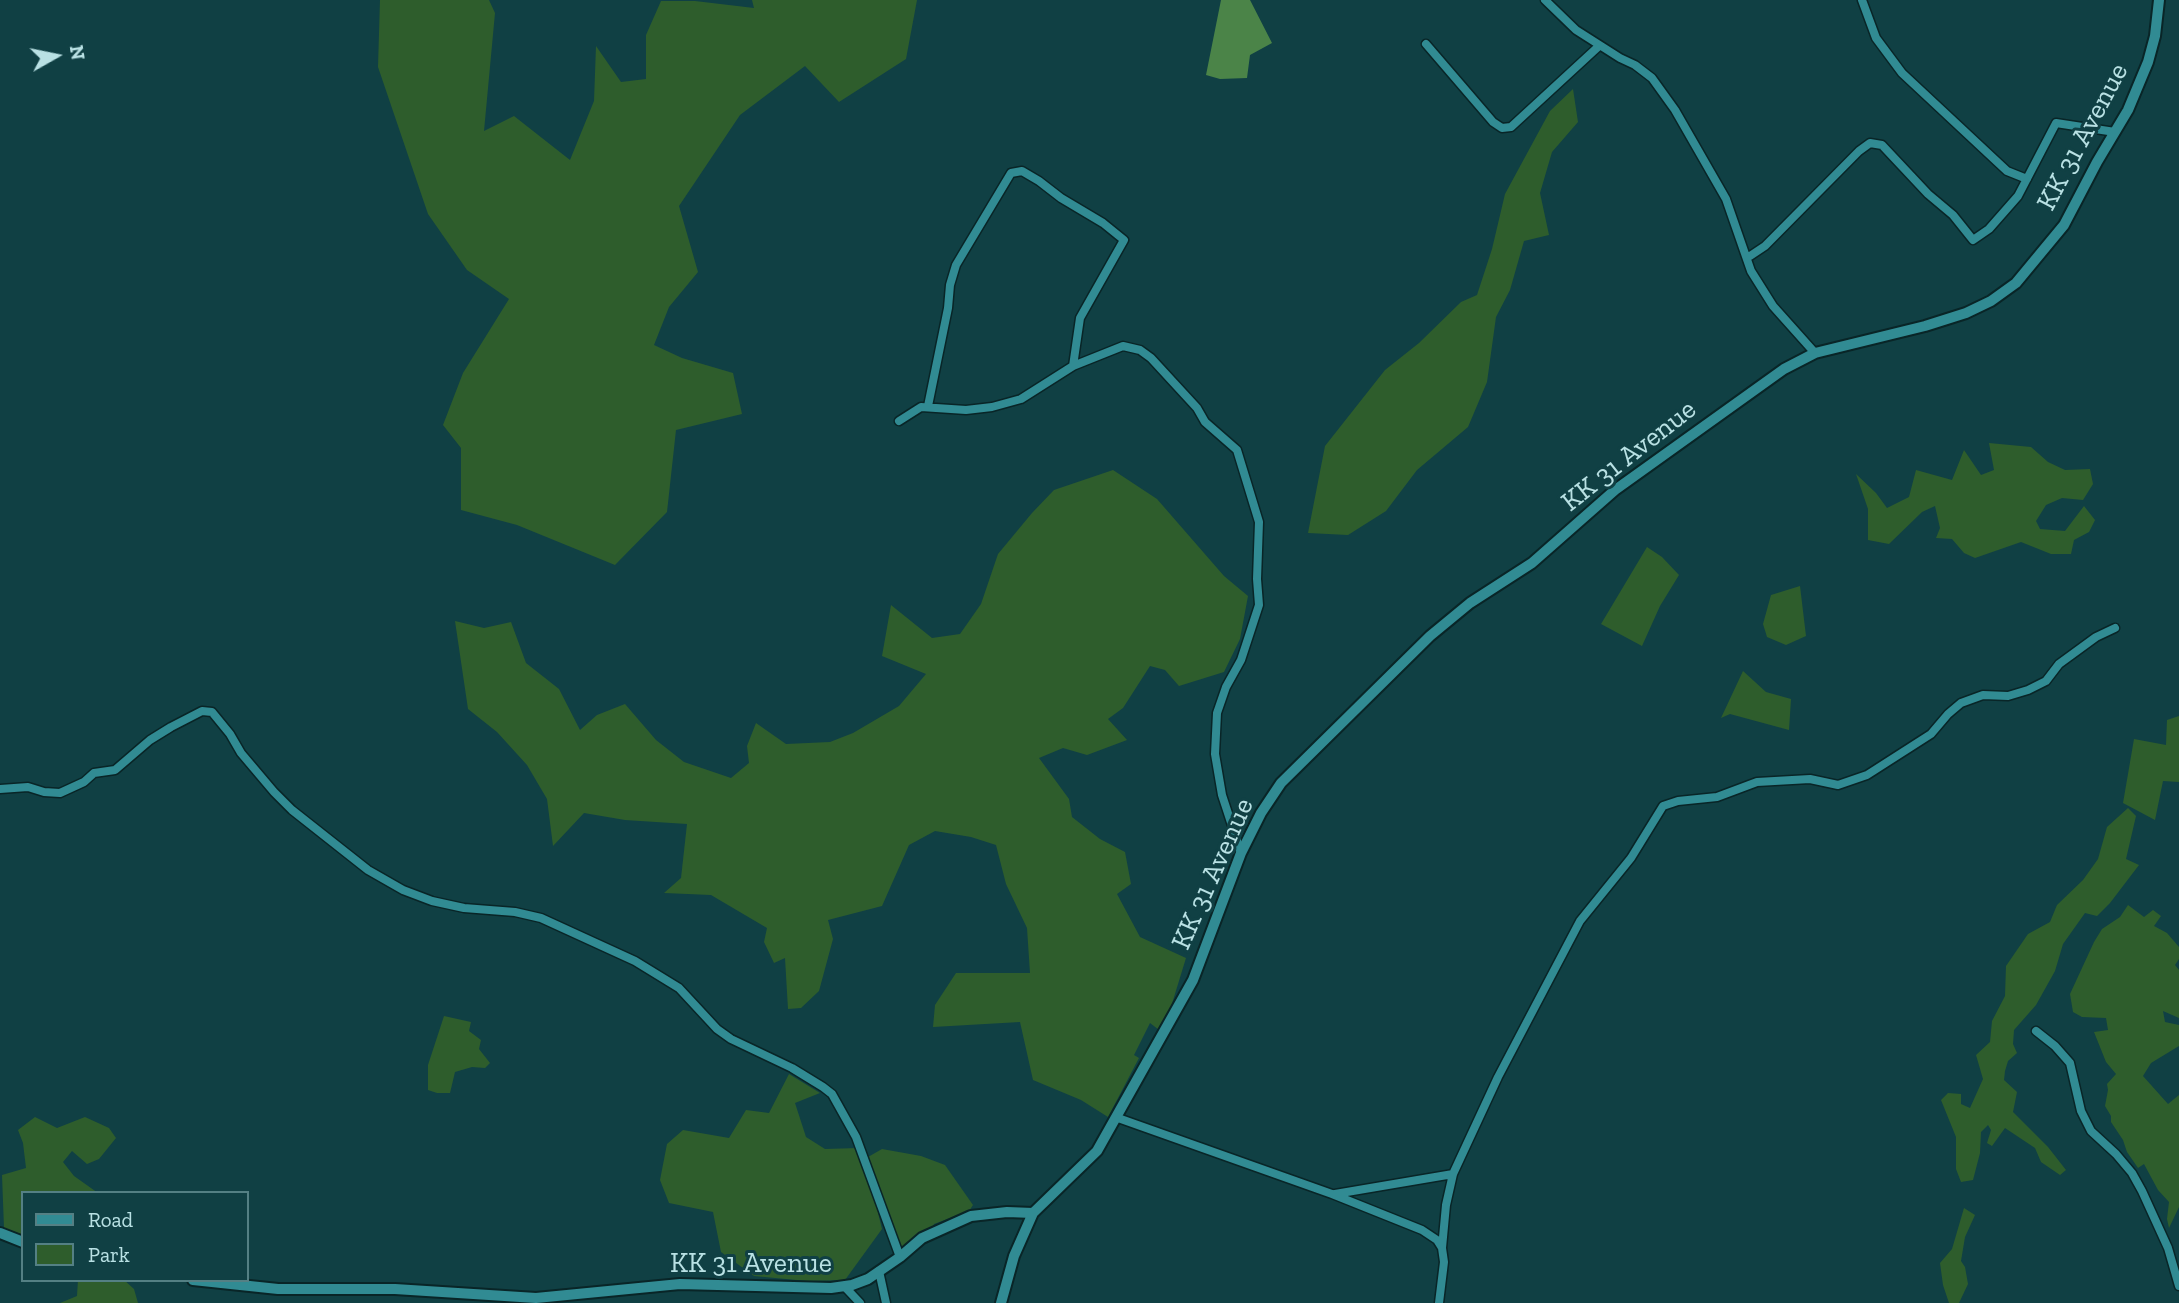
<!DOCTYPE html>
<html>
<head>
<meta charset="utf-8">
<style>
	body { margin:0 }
	#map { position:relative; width:2179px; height:1303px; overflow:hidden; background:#104044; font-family:"Zilla Slab",serif }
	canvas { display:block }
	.legend { position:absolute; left:21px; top:1191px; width:228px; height:91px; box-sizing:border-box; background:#104044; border:2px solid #548084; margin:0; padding:9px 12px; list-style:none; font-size:21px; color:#b9e1e4 }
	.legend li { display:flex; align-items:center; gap:14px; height:35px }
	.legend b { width:35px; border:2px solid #548084 }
	.north { position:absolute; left:21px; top:21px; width:70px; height:70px; -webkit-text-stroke:5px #104044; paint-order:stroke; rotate:81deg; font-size:19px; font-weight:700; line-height:28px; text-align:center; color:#b9e1e4 }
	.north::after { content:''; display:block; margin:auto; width:24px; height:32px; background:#b9e1e4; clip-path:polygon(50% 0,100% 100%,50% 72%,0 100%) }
</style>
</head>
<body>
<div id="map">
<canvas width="2179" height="1303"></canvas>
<ul class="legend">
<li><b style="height:9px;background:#318b93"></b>Road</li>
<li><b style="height:19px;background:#2e5d2c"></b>Park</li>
</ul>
<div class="north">N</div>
</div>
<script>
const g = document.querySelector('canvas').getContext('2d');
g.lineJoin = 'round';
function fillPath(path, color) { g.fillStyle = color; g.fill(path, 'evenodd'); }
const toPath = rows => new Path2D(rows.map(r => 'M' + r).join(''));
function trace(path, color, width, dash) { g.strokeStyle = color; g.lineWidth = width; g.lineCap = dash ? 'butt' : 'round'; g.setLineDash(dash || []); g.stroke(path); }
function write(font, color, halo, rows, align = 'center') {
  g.font = font + ' "Zilla Slab",serif'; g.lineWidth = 6; g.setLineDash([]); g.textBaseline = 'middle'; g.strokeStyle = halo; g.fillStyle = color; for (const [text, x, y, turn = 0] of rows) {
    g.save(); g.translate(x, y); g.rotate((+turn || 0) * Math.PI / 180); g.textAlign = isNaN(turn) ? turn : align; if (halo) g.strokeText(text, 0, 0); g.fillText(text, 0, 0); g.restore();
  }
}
fillPath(toPath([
	[380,0,489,0,495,13,484,131,514,116,570,160,594,101,596,46,621,82,646,79,646,35,661,1,695,1,754,8,752,0,917,0,906,59,839,102,805,66,740,115,679,206,698,272,669,307,654,345,682,358,733,373,742,414,676,430,667,512,615,565,517,525,461,510,461,448,443,425,463,373,509,299,467,270,428,214,378,67],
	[1573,89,1578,122,1552,152,1540,193,1549,235,1524,241,1510,290,1496,317,1487,382,1468,427,1417,470,1386,511,1348,535,1308,533,1325,446,1385,370,1419,343,1461,302,1477,295,1492,249,1505,194,1550,111],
	[1989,443,2031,447,2048,462,2065,470,2090,469,2093,484,2083,500,2062,498,2046,505,2036,521,2040,529,2065,531,2084,506,2095,520,2089,532,2074,540,2071,554,2051,554,2021,542,1975,558,1964,553,1952,539,1936,538,1940,528,1935,506,1922,512,1889,544,1868,540,1868,509,1856,474,1876,493,1887,508,1909,497,1916,470,1952,480,1964,450,1981,475,1994,470],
	[1113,470,1157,499,1224,576,1248,596,1240,639,1224,672,1179,686,1165,670,1150,666,1123,708,1108,719,1127,740,1087,755,1063,748,1039,758,1069,799,1072,817,1100,839,1125,852,1131,884,1117,894,1140,937,1186,958,1163,1033,1150,1023,1134,1055,1139,1058,1108,1117,1081,1100,1033,1080,1020,1022,933,1027,935,1005,956,973,1030,973,1027,928,1006,884,996,845,971,837,935,831,909,845,882,906,828,920,833,939,819,991,801,1008,788,1009,785,958,774,963,764,942,767,928,711,895,664,893,681,878,687,824,625,820,584,813,553,846,547,799,527,765,497,732,468,709,455,621,484,628,511,622,526,663,559,689,580,730,597,715,625,704,656,740,684,762,731,778,749,763,747,746,756,723,786,744,830,742,853,733,899,706,926,674,882,656,891,605,932,638,960,634,981,604,998,554,1032,513,1054,490],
	[1647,547,1662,557,1679,575,1660,606,1642,646,1601,624],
	[1800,586,1806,636,1786,645,1767,637,1763,624,1771,595],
	[1743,671,1766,692,1791,699,1789,730,1730,714,1721,718],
	[2179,716,2179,782,2163,781,2155,820,2123,803,2134,739,2166,745,2167,720],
	[2128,808,2136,816,2126,859,2139,865,2110,903,2097,916,2085,913,2063,944,2055,971,2036,1005,2014,1030,2013,1044,2017,1053,2008,1061,2005,1071,2004,1080,2017,1092,2013,1112,2048,1147,2066,1170,2060,1175,2041,1162,2035,1148,2005,1128,1992,1146,1987,1143,1991,1130,1988,1125,1981,1132,1980,1153,1973,1180,1961,1182,1956,1169,1956,1137,1941,1100,1948,1093,1961,1094,1961,1104,1970,1108,1983,1079,1976,1055,1990,1042,1992,1021,2005,996,2006,966,2028,934,2050,922,2057,905,2083,880,2098,859,2107,827],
	[2128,905,2144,917,2153,910,2161,916,2154,926,2167,933,2179,947,2179,959,2175,965,2179,970,2179,1018,2163,1011,2165,1022,2179,1025,2179,1046,2151,1063,2143,1076,2168,1104,2179,1095,2179,1207,2169,1228,2167,1219,2169,1202,2158,1190,2144,1164,2138,1168,2127,1152,2123,1140,2111,1122,2111,1116,2105,1106,2108,1090,2107,1084,2116,1074,2106,1062,2094,1032,2108,1030,2106,1018,2082,1017,2073,1012,2070,994,2094,942,2102,929,2120,917],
	[444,1016,471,1022,469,1031,481,1040,479,1049,490,1063,485,1068,472,1067,455,1072,450,1093,437,1093,428,1090,428,1065],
	[789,1074,820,1093,795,1103,806,1137,825,1149,859,1148,868,1172,882,1229,845,1280,807,1281,754,1276,721,1252,713,1212,669,1203,660,1180,667,1144,683,1130,729,1138,746,1110,769,1113],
	[35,1117,57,1128,85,1117,109,1128,116,1138,99,1159,87,1164,72,1151,63,1162,74,1176,98,1193,23,1193,23,1235,4,1228,2,1175,26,1168,23,1143,18,1130],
	[882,1149,921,1156,945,1165,973,1205,969,1211,934,1224,932,1230,899,1249,880,1199,868,1157],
	[1964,1208,1975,1215,1965,1237,1961,1261,1965,1267,1968,1284,1959,1303,1949,1303,1943,1285,1940,1263,1952,1249],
	[78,1280,124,1280,134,1289,138,1303,60,1303,77,1296]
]), '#2e5d2c');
fillPath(toPath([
	[1221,0,1250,0,1272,43,1250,55,1247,78,1220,79,1206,75]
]), '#4b8448');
const street = toPath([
	[1545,0,1576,30,1620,58,1635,65,1652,78,1675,110,1726,199,1751,271,1773,306,1815,353],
	[1862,0,1876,38,1902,73,2007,171,2027,179],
	[1426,44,1493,122,1502,128,1511,127,1599,46],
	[1750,256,1765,246,1859,151,1870,143,1882,145,1928,194,1953,215,1973,240,1989,229,2018,196,2056,123,2115,132],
	[928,406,948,308,950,285,956,265,1011,173,1022,171,1039,181,1061,198,1103,223,1124,240,1080,318,1073,366],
	[899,421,921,407,966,410,992,407,1021,399,1073,366,1123,346,1140,350,1151,358,1197,408,1205,422,1237,450,1259,522,1257,579,1259,605,1241,660,1226,687,1217,713,1215,754,1222,795,1241,853],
	[0,789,28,787,44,792,60,793,84,782,94,773,115,770,150,740,171,727,202,711,212,712,230,734,241,753,274,792,292,810,368,870,403,890,432,901,464,908,515,912,541,918,635,961,679,988,717,1029,731,1039,792,1068,823,1087,832,1094,856,1137,900,1257],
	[2036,1031,2055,1046,2070,1063,2081,1111,2091,1131,2116,1154,2132,1173,2142,1191,2168,1248,2179,1286],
	[1118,1118,1332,1194,1422,1230,1437,1240,1442,1248,1444,1262,1439,1303],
	[1335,1194,1453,1174],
	[1442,1248,1446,1205,1453,1174,1498,1077,1580,921,1631,858,1663,806,1678,801,1717,797,1757,782,1810,779,1838,785,1867,775,1931,734,1948,714,1961,703,1983,695,2008,696,2028,690,2046,681,2059,664,2096,637,2115,628],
	[879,1271,886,1303],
	[844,1286,860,1303]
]);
const secondary = toPath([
	[0,1233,23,1242],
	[193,1280,278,1289,395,1289,536,1298,680,1284,831,1288,852,1285,868,1279,900,1257,922,1238,971,1216,1007,1212,1033,1213],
	[1001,1303,1014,1256,1033,1213,1097,1151,1193,980,1241,853,1261,813,1281,783,1430,636,1470,603,1532,563,1615,490,1784,369,1815,353,1925,326,1966,313,1991,301,2016,283,2064,225,2097,162,2128,110,2148,62,2155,36,2159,0]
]);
trace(street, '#092527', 11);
trace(secondary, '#092527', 14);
trace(street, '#318b93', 8);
trace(secondary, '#318b93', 10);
write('28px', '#b9e1e4', '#104044', [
	["KK 31 Avenue",2083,137,-62],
	["KK 31 Avenue",1629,456,-38],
	["KK 31 Avenue",1213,874,-66],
	["KK 31 Avenue",751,1264]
]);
</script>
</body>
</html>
